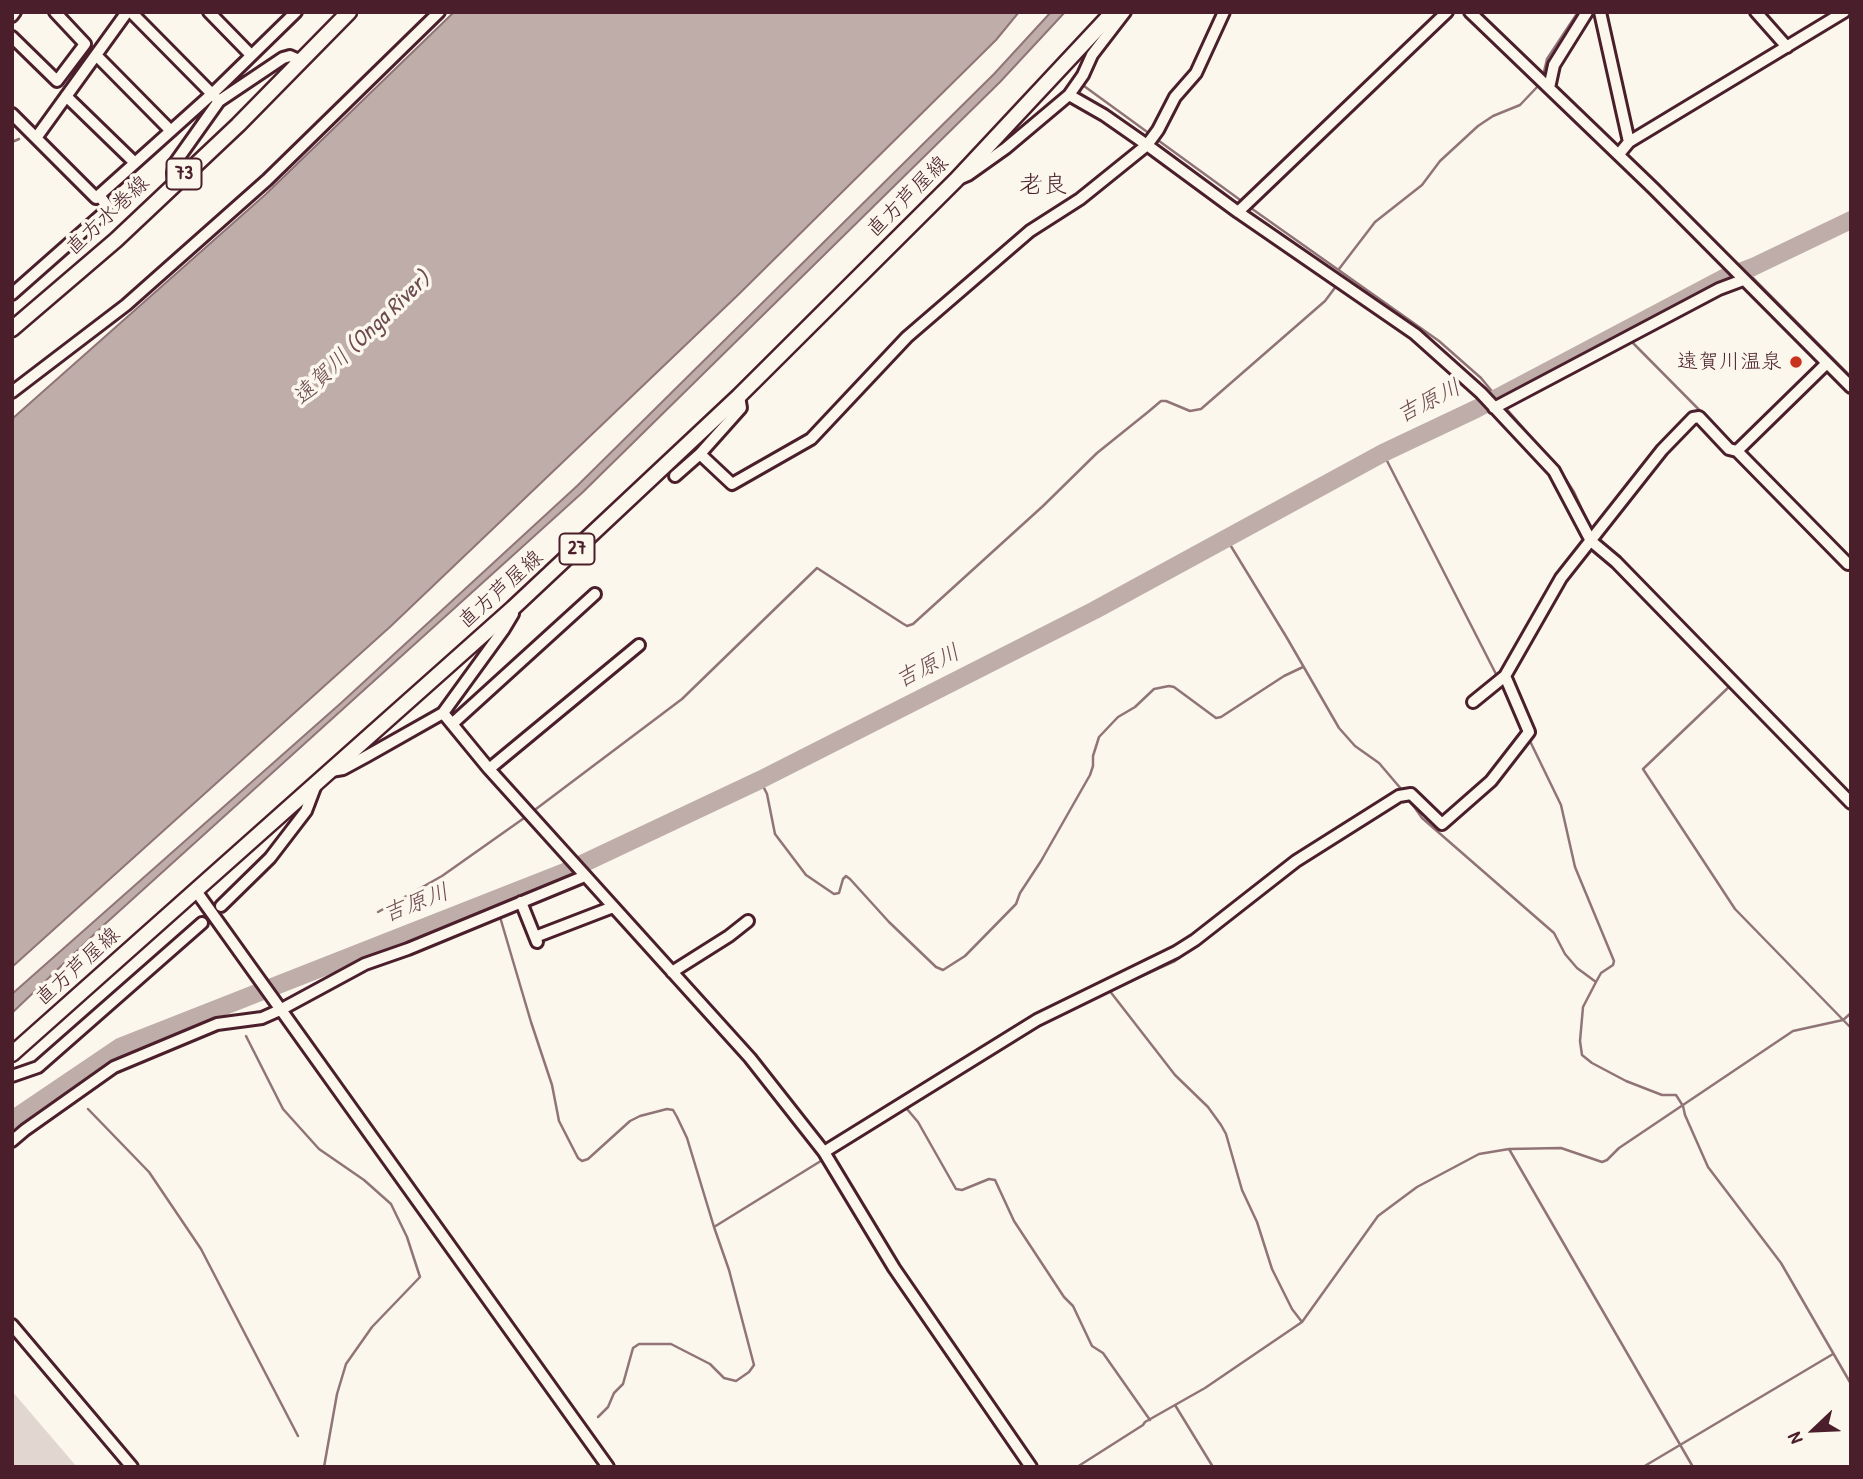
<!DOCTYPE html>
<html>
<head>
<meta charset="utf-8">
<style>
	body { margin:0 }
	#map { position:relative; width:1863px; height:1479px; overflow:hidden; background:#fbf7ec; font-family:"Patrick Hand",sans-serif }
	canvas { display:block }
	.frame { position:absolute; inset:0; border:14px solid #4a1f2b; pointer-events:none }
	.north { position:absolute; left:1779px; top:1395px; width:70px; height:70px; -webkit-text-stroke:5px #fbf7ec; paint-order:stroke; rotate:247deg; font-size:19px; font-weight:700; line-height:28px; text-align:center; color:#4a1f2b }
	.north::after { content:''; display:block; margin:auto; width:24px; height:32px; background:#4a1f2b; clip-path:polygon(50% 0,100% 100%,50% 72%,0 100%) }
</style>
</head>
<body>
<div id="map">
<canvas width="1863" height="1479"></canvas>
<div class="frame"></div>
<div class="north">N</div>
</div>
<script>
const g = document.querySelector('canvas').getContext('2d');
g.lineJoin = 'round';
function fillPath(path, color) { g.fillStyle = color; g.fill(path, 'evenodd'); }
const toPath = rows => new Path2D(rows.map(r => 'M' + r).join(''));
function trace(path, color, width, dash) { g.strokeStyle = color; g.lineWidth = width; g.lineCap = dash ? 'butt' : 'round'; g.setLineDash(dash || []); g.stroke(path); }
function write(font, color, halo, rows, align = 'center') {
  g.font = font + ' "Patrick Hand","Klee One",sans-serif'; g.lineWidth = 7; g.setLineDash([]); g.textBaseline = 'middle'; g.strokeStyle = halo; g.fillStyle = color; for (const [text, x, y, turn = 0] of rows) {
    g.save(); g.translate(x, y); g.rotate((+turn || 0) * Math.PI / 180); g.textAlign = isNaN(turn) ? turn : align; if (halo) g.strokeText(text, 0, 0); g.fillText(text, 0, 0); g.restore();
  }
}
fillPath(toPath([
	[12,1391,77,1467,12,1467]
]), '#e2d7d0');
const water = toPath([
	[454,12,1019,12,996,40,739,294,391,626,12,967,12,419,266,194,454,12],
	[1051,12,1065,12,1000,82,583,492,105,924,12,1013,12,994,341,703,577,486,994,74,1051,12]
]);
fillPath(water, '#bfadaa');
trace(water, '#907477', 2);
trace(toPath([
	[1543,76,1547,59,1578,12],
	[1084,86,1150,134],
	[1155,138,1243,202],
	[12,142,19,139],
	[1248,206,1439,341,1481,378,1500,401],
	[1339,269,1375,222,1422,185,1440,161,1478,126,1493,116,1520,105,1539,85],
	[1745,270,1851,377],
	[1629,339,1735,446],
	[1504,406,1555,464],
	[1383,453,1498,678],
	[1559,469,1574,492,1592,531],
	[1597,536,1611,552],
	[1226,538,1287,638,1339,728,1355,746,1379,763,1402,790],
	[1501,684,1512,706],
	[1731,685,1643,769,1735,909,1851,1028],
	[1528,737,1561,805,1575,867,1614,961,1613,965,1601,973,1596,982],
	[760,780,767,794,775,834,806,875,834,894,839,893,843,879,846,876,850,879,889,922,936,967,943,970,965,956,1016,904,1020,893,1041,861,1090,775,1093,766,1093,756,1099,737,1118,717,1135,707,1154,689,1169,686,1174,687,1216,718,1221,717,1284,676,1303,667],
	[1408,798,1422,818,1554,933,1565,954,1577,968,1596,982,1583,1007,1580,1041,1582,1055,1592,1063,1626,1081,1662,1095,1676,1095,1683,1106,1685,1115,1708,1167,1781,1263,1851,1384],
	[532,812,682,699,817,568,902,623,907,626,913,624,1043,506,1097,453,1148,412,1161,401,1166,401,1190,411,1201,409,1325,301,1337,285],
	[378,912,442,876,527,816],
	[500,917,531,1022,552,1085,559,1121,578,1158,582,1161,588,1159,630,1121,640,1116,667,1109,673,1110,677,1117,687,1138,714,1227,729,1270,754,1365,749,1372,736,1381,724,1378,710,1364,671,1344,639,1344,633,1348,623,1384,614,1393,608,1407,598,1417],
	[1115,988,1175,961,1212,933],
	[1109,990,1175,1075,1208,1107,1221,1125,1226,1134,1242,1190,1257,1222,1272,1269,1292,1309,1302,1322],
	[231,1004,234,1009],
	[246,1036,283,1109,319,1149,364,1180,391,1204,407,1237,420,1277,372,1327,346,1364,337,1394,324,1467],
	[88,1109,149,1172,201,1249,298,1436],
	[900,1110,907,1109,918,1122,956,1189,962,1190,989,1179,995,1180,1014,1221,1064,1297,1073,1306,1092,1346,1103,1353,1150,1420],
	[1509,1149,1693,1467],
	[829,1156,856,1138],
	[714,1227,824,1159],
	[1175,1405,1213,1467],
	[1077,1467,1143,1425,1145,1422,1205,1388,1302,1322,1378,1216,1417,1187,1479,1154,1509,1149,1561,1148,1602,1162,1607,1160,1619,1148,1793,1031,1843,1020,1851,1013],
	[1643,1467,1833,1354]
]), '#907477', 2.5);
trace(toPath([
	[12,1120,120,1047,565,872,760,780,1095,610,1383,453,1476,409,1724,278,1753,267,1851,220]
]), '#bfadaa', 18);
const minor = toPath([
	[131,12,217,99],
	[209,12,251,55],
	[1470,12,1653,188,1851,387],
	[1600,12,1629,142],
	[1756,12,1787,47],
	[12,16,15,12],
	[12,37,57,81,85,44,55,12],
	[96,55,171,131],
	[1549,88,1554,65,1587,12],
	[1069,95,1083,75,1092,55,1125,12],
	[66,96,135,163],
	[12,114,96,198,212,94,296,12],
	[36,138,127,12],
	[1619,154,1629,142,1844,12],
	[961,178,968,175,1006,148,1069,95,1104,115,1147,145,1238,212,1415,334,1481,393,1554,471,1591,541,1616,562,1851,803],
	[174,183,173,173,175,163,219,101,283,58,290,56,299,60],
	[1238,212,1447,12],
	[12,294,106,211,107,206,99,195],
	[12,392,126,305,267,180,439,12],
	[1494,408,1719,289,1743,280],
	[1737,451,1827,363],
	[700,454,732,484,811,439,907,337,1030,231,1080,199,1147,145,1158,130,1175,97,1196,73,1224,12],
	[675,476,700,454,741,408,739,396],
	[1473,702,1505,676,1561,578,1662,450,1693,418,1699,417,1729,449,1737,451,1848,564],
	[443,713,504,629,513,614,513,609],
	[452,724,595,594],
	[489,769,639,645],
	[331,771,343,769,367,756,443,713,489,769,750,1058,824,1152,894,1268,1031,1467],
	[196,891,608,1467],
	[521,902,537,942],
	[221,906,270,858,306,811,317,782],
	[535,937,613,907],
	[672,972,729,936,748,921],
	[12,1076,38,1067,202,923],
	[12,1141,25,1130,114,1067,217,1024,262,1018,280,1010,365,964,408,949,585,876],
	[824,1152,1037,1020,1176,952,1195,940,1296,861,1399,796,1411,794,1442,824,1491,781,1529,732,1505,676],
	[12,1325,132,1467]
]);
const major = toPath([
	[12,329,116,240,238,125,349,12],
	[12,1054,513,608,739,396,956,180,1113,12]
]);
trace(minor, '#4a1f2b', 16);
trace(major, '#4a1f2b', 19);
trace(minor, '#fbf7ec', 10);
trace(major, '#fbf7ec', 14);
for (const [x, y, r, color] of [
	[1796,362,7,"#c8321e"]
]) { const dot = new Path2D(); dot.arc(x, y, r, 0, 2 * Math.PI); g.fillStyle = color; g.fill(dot); trace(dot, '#fbf7ec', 2.5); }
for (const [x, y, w] of [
	[184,174,35],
	[577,549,35]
]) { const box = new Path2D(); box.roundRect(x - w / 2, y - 15.5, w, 31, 5); g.fillStyle = '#fbf7ec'; g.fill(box); trace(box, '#4a1f2b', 2); }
write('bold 19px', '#4a1f2b', null, [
	["73",184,174],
	["27",577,549]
]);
write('21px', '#4a1f2b', '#fbf7ec', [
	["直方芦屋線",908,197,-45],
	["直方水巻線",108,216,-43],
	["直方芦屋線",501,590,-42],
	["直方芦屋線",78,967,-42]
]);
write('21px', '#4a1f2b', '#fbf7ec', [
	["遠賀川温泉",1782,362]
], 'right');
write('italic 23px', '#6d4a51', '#fbf7ec', [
	["遠賀川 (Onga River)",362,339,-44],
	["吉原川",1429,402,-27],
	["吉原川",928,667,-27],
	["吉原川",416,904,-21]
]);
write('24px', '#4a1f2b', '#fbf7ec', [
	["老良",1043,186]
]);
</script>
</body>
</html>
